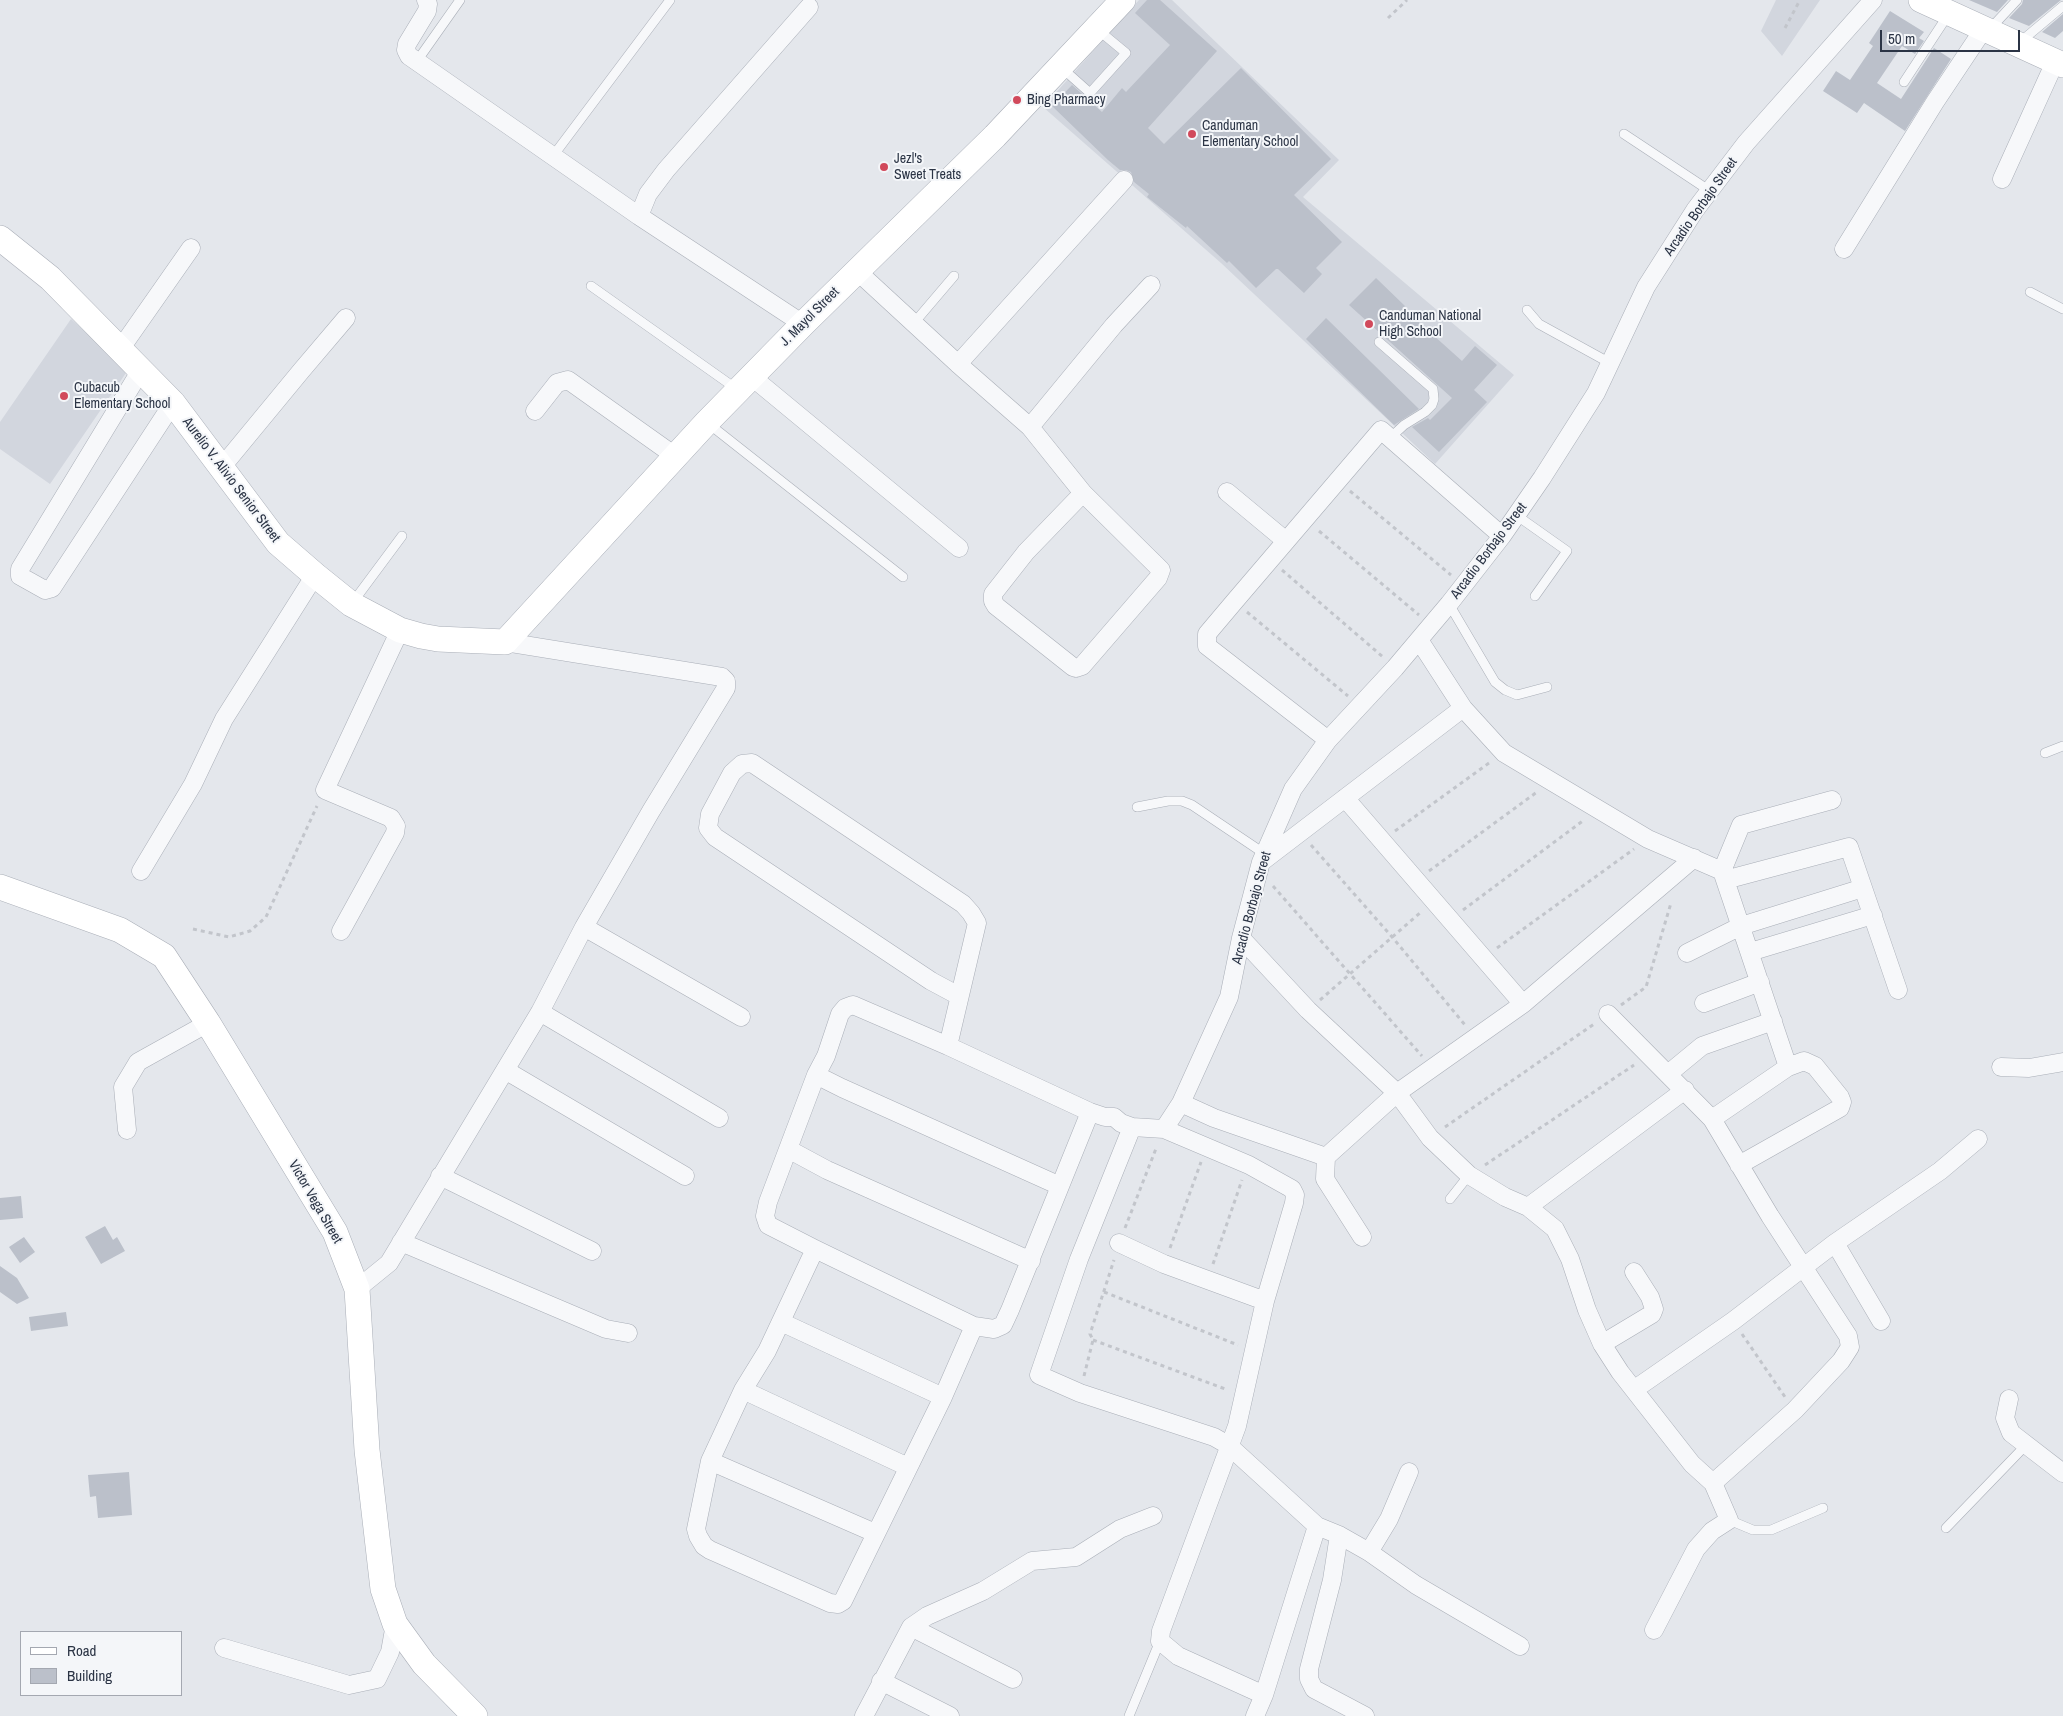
<!DOCTYPE html>
<html>
<head>
<meta charset="utf-8">
<style>
	body { margin:0 }
	#map { position:relative; width:2063px; height:1716px; overflow:hidden; background:#e4e7ec; font-family:"Archivo Narrow",sans-serif }
	canvas { display:block }
	.legend { position:absolute; left:20px; top:1631px; width:162px; height:65px; box-sizing:border-box; background:#f4f6f9; border:1px solid #a4a8b1; margin:0; padding:6px 9px; list-style:none; font-size:15px; color:#2b3445 }
	.legend li { display:flex; align-items:center; gap:10px; height:25px }
	.legend b { width:25px; border:1px solid #a4a8b1 }
	.scale { position:absolute; left:1880px; top:30px; width:140px; height:22px; box-sizing:border-box; border:2px solid #2b3445; border-top:0; padding-left:6px; font-size:15px; line-height:18px; white-space:nowrap; color:#2b3445; -webkit-text-stroke:4px #f4f6f9; paint-order:stroke }
</style>
</head>
<body>
<div id="map">
<canvas width="2063" height="1716"></canvas>
<ul class="legend">
<li><b style="height:6px;background:#fff"></b>Road</li>
<li><b style="height:14px;background:#bbc0ca"></b>Building</li>
</ul>
<div class="scale">50 m</div>
</div>
<script>
const g = document.querySelector('canvas').getContext('2d');
g.lineJoin = 'round';
function fillPath(path, color) { g.fillStyle = color; g.fill(path, 'evenodd'); }
const toPath = rows => new Path2D(rows.map(r => 'M' + r).join(''));
function trace(path, color, width, dash) { g.strokeStyle = color; g.lineWidth = width; g.lineCap = dash ? 'butt' : 'round'; g.setLineDash(dash || []); g.stroke(path); }
function write(font, color, halo, rows, align = 'center') {
  g.font = font + ' "Archivo Narrow",sans-serif'; g.lineWidth = 4; g.setLineDash([]); g.textBaseline = 'middle'; g.strokeStyle = halo; g.fillStyle = color; for (const [text, x, y, turn = 0] of rows) {
    g.save(); g.translate(x, y); g.rotate((+turn || 0) * Math.PI / 180); g.textAlign = isNaN(turn) ? turn : align; if (halo) g.strokeText(text, 0, 0); g.fillText(text, 0, 0); g.restore();
  }
}
fillPath(toPath([
	[1139,0,1172,0,1339,160,1303,197,1514,375,1435,464,1221,263,1043,107],
	[1776,0,1820,0,1782,56,1761,31],
	[71,319,128,370,50,484,0,449,0,422]
]), '#d2d6de');
fillPath(toPath([
	[1147,0,1160,0,1217,51,1148,128,1164,144,1241,68,1331,159,1294,195,1342,242,1316,268,1322,274,1304,293,1278,269,1276,269,1256,288,1229,261,1227,263,1187,226,1186,228,1147,197,1149,194,1134,182,1131,172,1126,170,1120,170,1108,160,1052,106,1072,85,1102,112,1122,88,1126,92,1170,45,1135,13],
	[1969,0,2008,0,1997,12],
	[2023,0,2061,0,2029,26,2009,18,2022,4],
	[1890,11,1924,32,1919,38,1924,41,1915,54,1902,46,1877,83,1901,99,1934,48,1951,59,1905,131,1864,103,1857,113,1823,91,1836,71,1850,80,1873,46,1869,43],
	[2063,14,2063,31,2055,38,2042,32],
	[1376,278,1405,306,1403,308,1462,361,1475,346,1497,365,1474,390,1487,402,1439,452,1412,427,1428,418,1430,420,1452,398,1349,305],
	[1326,318,1419,409,1394,425,1306,339],
	[21,1196,23,1218,0,1220,0,1198],
	[105,1226,113,1240,117,1237,125,1251,101,1264,85,1237],
	[24,1237,35,1252,20,1263,9,1247],
	[0,1266,17,1278,29,1298,17,1304,0,1292],
	[66,1312,68,1326,31,1331,29,1317],
	[129,1472,132,1515,98,1518,96,1496,90,1497,88,1475]
]), '#bbc0ca');
const lane = toPath([
	[1990,29,2017,0],
	[2019,43,2063,6],
	[417,61,460,0],
	[1062,68,1090,93,1126,53,1097,29],
	[1904,82,1948,15],
	[1624,134,1710,191],
	[553,156,670,0],
	[591,286,738,390],
	[2030,292,2063,309],
	[1527,310,1539,324,1610,363],
	[914,323,954,276],
	[1379,342,1433,389,1434,399,1432,405,1425,412,1404,425,1390,438],
	[709,424,903,577],
	[1516,515,1567,551,1535,596],
	[353,602,402,536],
	[1449,604,1495,682,1505,690,1517,695,1547,687],
	[2045,753,2063,746],
	[1137,807,1168,801,1182,801,1192,805,1265,854],
	[1450,1199,1469,1175],
	[1729,1520,1753,1530,1771,1530,1823,1508],
	[1946,1528,2027,1444],
	[1129,1716,1160,1641]
]);
const street = toPath([
	[426,0,428,4,427,11,407,44,406,50,409,56,639,216,803,324],
	[2002,179,2055,62],
	[639,216,648,194,666,170,809,7],
	[1844,249,1935,102,1983,30],
	[857,271,958,364,1030,427,1083,493,1161,570,1158,578,1082,666,1076,668,1073,667,996,606,993,601,993,594,1026,552,1083,493],
	[121,348,191,248],
	[958,364,1124,180],
	[141,370,20,569,20,576,45,590,52,588,173,403],
	[752,377,959,548],
	[535,411,557,383,568,380,675,456],
	[1030,427,1114,325,1151,285],
	[221,468,301,371,346,318],
	[1227,492,1286,541],
	[1419,640,1463,708,1504,753,1648,839,1722,871,1788,1067,1712,1119],
	[1328,740,1207,646,1207,634,1234,602,1381,430,1502,536],
	[1345,798,1523,1004],
	[1264,860,1463,708],
	[141,871,193,784,224,719,315,575],
	[1722,871,1741,825,1832,800],
	[1725,880,1849,847,1898,990],
	[584,927,741,1017],
	[341,931,395,833,396,826,391,818,325,790,400,630],
	[1241,938,1308,1010,1397,1093,1430,1138,1469,1175,1505,1197,1528,1207,1555,1229,1570,1259,1587,1310,1602,1344,1620,1372,1692,1464,1713,1483,1729,1520,1712,1531,1696,1549,1654,1630],
	[1750,952,1873,915],
	[1687,953,1741,926,1863,888],
	[1704,1003,1760,982],
	[540,1012,719,1118],
	[1608,1014,1712,1119,1770,1216,1848,1336,1850,1347,1841,1361,1795,1410,1713,1483],
	[948,1046,977,923,971,913,963,904,752,763,742,764,732,773,710,814,708,828,715,837,931,981,959,996],
	[2001,1067,2029,1068,2063,1062],
	[505,1070,685,1176],
	[1668,1074,1702,1046,1773,1021],
	[816,1075,842,1088,1060,1186],
	[1181,1103,1214,1118,1326,1157],
	[1090,1112,1010,1310,1003,1325,994,1329,974,1326,815,1249,768,1225,765,1216,768,1202,816,1075,826,1056,840,1014,845,1008,853,1005,948,1046,1090,1112,1105,1117,1114,1117,1121,1123,1132,1127,1164,1129,1249,1165,1292,1189,1295,1195,1294,1203,1265,1301,1237,1426,1161,1631,1160,1641,1178,1656,1264,1695],
	[1132,1127,1079,1259,1039,1375,1080,1393,1214,1437,1228,1445,1317,1526,1339,1535,1369,1552,1416,1585,1520,1646],
	[1164,1129,1181,1103,1229,997,1241,938,1261,862,1293,789,1328,740,1395,668,1449,604,1502,536,1542,478,1596,393,1646,287,1695,210,1746,143,1873,0],
	[127,1130,123,1087,138,1062,208,1023],
	[788,1149,827,1170,1031,1261],
	[1739,1165,1840,1108,1842,1102,1840,1097,1815,1066,1804,1061,1788,1067],
	[440,1176,592,1251],
	[1528,1207,1685,1090],
	[1362,1237,1325,1179,1326,1157,1397,1093,1523,1004,1694,858],
	[401,1242,606,1329,628,1333],
	[1119,1243,1164,1264,1265,1301],
	[1835,1243,1881,1321],
	[815,1249,767,1351,743,1390,710,1461,696,1529,698,1536,704,1546,710,1550,830,1603,838,1604,843,1601,943,1397,974,1326],
	[357,1289,389,1263,540,1012,584,927,651,811,726,688,726,681,722,677,505,642],
	[781,1322,943,1397],
	[1602,1344,1652,1314,1654,1309,1650,1297,1634,1272],
	[1635,1389,1733,1321,1835,1243,1940,1171,1978,1139],
	[743,1390,908,1467],
	[2009,1399,2005,1418,2011,1433,2063,1473],
	[710,1461,875,1533],
	[1339,1535,1332,1580,1309,1669,1309,1679,1314,1689,1365,1716],
	[1369,1552,1389,1519,1409,1472],
	[911,1627,1013,1679],
	[224,1648,349,1685,377,1679,390,1652,395,1624],
	[881,1681,950,1716],
	[864,1716,911,1627,927,1616,983,1591,1032,1561,1076,1557,1120,1529,1153,1516],
	[1255,1716,1264,1695,1317,1526]
]);
const secondary = toPath([
	[1921,0,2063,65],
	[0,238,50,278,173,403,278,543,315,575,351,604,400,630,421,636,438,639,505,642,707,422,803,324,995,136,1123,0],
	[0,887,120,930,164,956,208,1023,335,1232,357,1289,367,1450,383,1589,395,1624,424,1664,475,1716]
]);
trace(lane, '#a9aeb7', 10);
trace(street, '#a9aeb7', 19);
trace(secondary, '#a9aeb7', 26);
trace(toPath([
	[1388,18,1407,0],
	[1785,28,1800,0],
	[1350,491,1451,575],
	[1319,531,1419,615],
	[1282,570,1383,657],
	[1247,612,1348,696],
	[1395,831,1489,763],
	[1311,845,1393,938,1465,1025],
	[1429,871,1537,792],
	[1273,886,1422,1056],
	[1463,910,1584,820],
	[193,929,229,937,250,931,266,917,317,806],
	[1497,948,1634,849],
	[1320,1000,1421,912],
	[1621,1005,1646,987,1671,903],
	[1445,1127,1594,1024],
	[1485,1165,1634,1065],
	[1125,1228,1157,1146],
	[1170,1248,1201,1162],
	[1213,1264,1242,1180],
	[1104,1292,1238,1345],
	[1742,1334,1785,1397],
	[1093,1340,1228,1390],
	[1084,1376,1093,1340,1090,1334,1114,1260]
]), '#c2c5cb', 3, [4, 4]);
trace(lane, '#f7f8fa', 9);
trace(street, '#f7f8fa', 18);
trace(secondary, '#fff', 25);
for (const [x, y, r, color] of [
	[1017,100,5,"#d1495b"],
	[1192,134,5,"#d1495b"],
	[884,167,5,"#d1495b"],
	[1369,324,5,"#d1495b"],
	[64,396,5,"#d1495b"]
]) { const dot = new Path2D(); dot.arc(x, y, r, 0, 2 * Math.PI); g.fillStyle = color; g.fill(dot); trace(dot, '#f4f6f9', 2); }
write('14px', '#2b3445', '#f4f6f9', [
	["Bing Pharmacy",1027,100],
	["Canduman",1202,126],
	["Elementary School",1202,142],
	["Jezl's",894,159],
	["Sweet Treats",894,175],
	["Canduman National",1379,316],
	["High School",1379,332],
	["Cubacub",74,388],
	["Elementary School",74,404]
], 'left');
write('14px', '#2b3445', '#f4f6f9', [
	["Arcadio Borbajo Street",1701,207,-55],
	["J. Mayol Street",810,317,-45],
	["Aurelio V. Alivio Senior Street",231,480,53],
	["Arcadio Borbajo Street",1489,551,-53],
	["Arcadio Borbajo Street",1252,908,-75],
	["Victor Vega Street",315,1202,60]
]);
</script>
</body>
</html>
